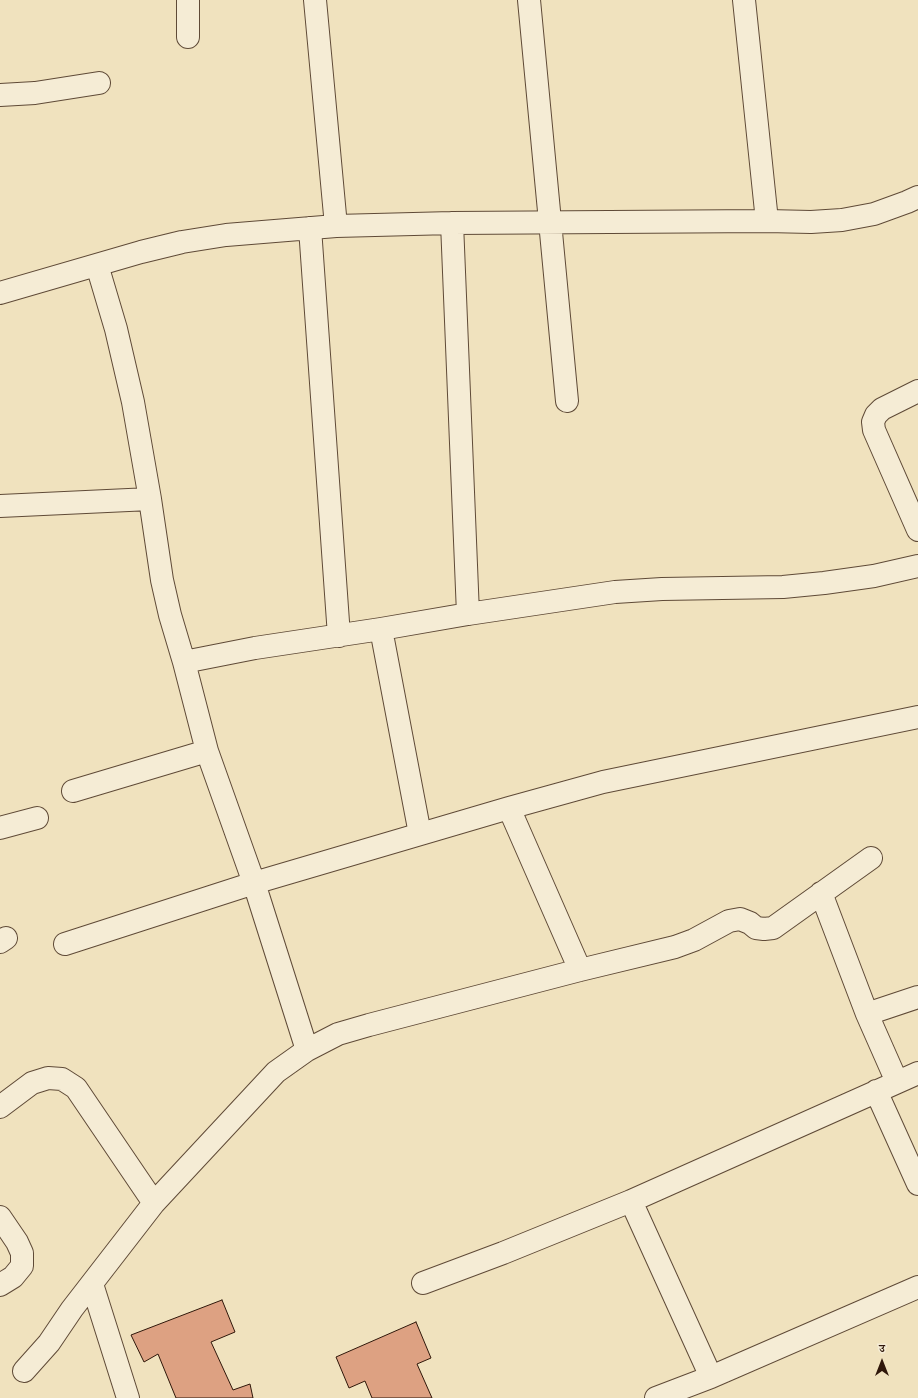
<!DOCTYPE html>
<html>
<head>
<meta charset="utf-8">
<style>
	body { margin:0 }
	#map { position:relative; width:918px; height:1398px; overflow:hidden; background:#f0e2be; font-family:"Old Standard TT","Noto Serif Devanagari",serif }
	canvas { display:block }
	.north { position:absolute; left:862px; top:1342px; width:40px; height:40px; -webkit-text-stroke:3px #f5ecd5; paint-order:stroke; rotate:0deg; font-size:11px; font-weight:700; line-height:16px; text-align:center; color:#2f170a }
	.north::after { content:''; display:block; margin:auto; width:14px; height:18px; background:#2f170a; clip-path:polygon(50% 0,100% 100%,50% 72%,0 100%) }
</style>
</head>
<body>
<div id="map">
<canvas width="918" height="1398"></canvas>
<div class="north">उ</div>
</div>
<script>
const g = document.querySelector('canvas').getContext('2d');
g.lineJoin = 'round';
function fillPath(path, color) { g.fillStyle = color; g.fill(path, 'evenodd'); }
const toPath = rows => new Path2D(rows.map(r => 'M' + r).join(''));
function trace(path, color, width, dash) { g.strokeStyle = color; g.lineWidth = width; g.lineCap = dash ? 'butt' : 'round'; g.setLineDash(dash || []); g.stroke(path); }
const building = toPath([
	[222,1300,235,1332,211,1342,233,1390,250,1384,253,1398,176,1398,158,1354,144,1362,131,1335,222,1300],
	[416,1322,431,1358,417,1364,432,1398,372,1398,365,1381,349,1388,336,1357,416,1322]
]);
fillPath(building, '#dda182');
trace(building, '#2f170a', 1);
const minor = toPath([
	[315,0,336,226],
	[529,0,567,401],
	[744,0,767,221],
	[188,37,188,0],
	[0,95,35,93,99,83],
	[452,223,468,614],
	[310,228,339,636],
	[97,265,116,329,133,402,150,499,162,580,170,615,184,662,207,751,254,883,307,1050],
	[0,293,141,252,182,242,226,235,336,226,452,223,767,221,811,222,842,220,874,214,907,202,918,197],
	[918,391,882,409,876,415,873,422,874,430,918,530],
	[0,506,150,499],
	[381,629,420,834],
	[184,662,255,648,381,629,468,614,615,592,662,589,783,587,824,583,874,576,918,566],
	[73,791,207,751],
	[509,808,580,970],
	[0,828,37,818],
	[821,893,867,1014,897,1082],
	[0,942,6,938],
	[65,944,254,883,509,808,603,782,918,717],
	[867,1014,918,997],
	[876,1091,918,1184],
	[0,1107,32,1083,48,1078,62,1079,76,1088,154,1203],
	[631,1201,711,1377],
	[0,1217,17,1242,22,1253,22,1266,13,1277,0,1285],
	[423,1283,503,1253,631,1201,918,1073],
	[92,1284,128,1398],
	[24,1371,49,1343,72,1309,154,1203,276,1072,307,1050,338,1034,369,1025,580,970,675,947,694,940,729,921,740,919,750,923,756,928,764,929,773,928,871,858],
	[656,1398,711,1377,918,1287]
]);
trace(minor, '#5f4a37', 24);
trace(minor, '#f5ecd5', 22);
</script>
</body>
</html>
